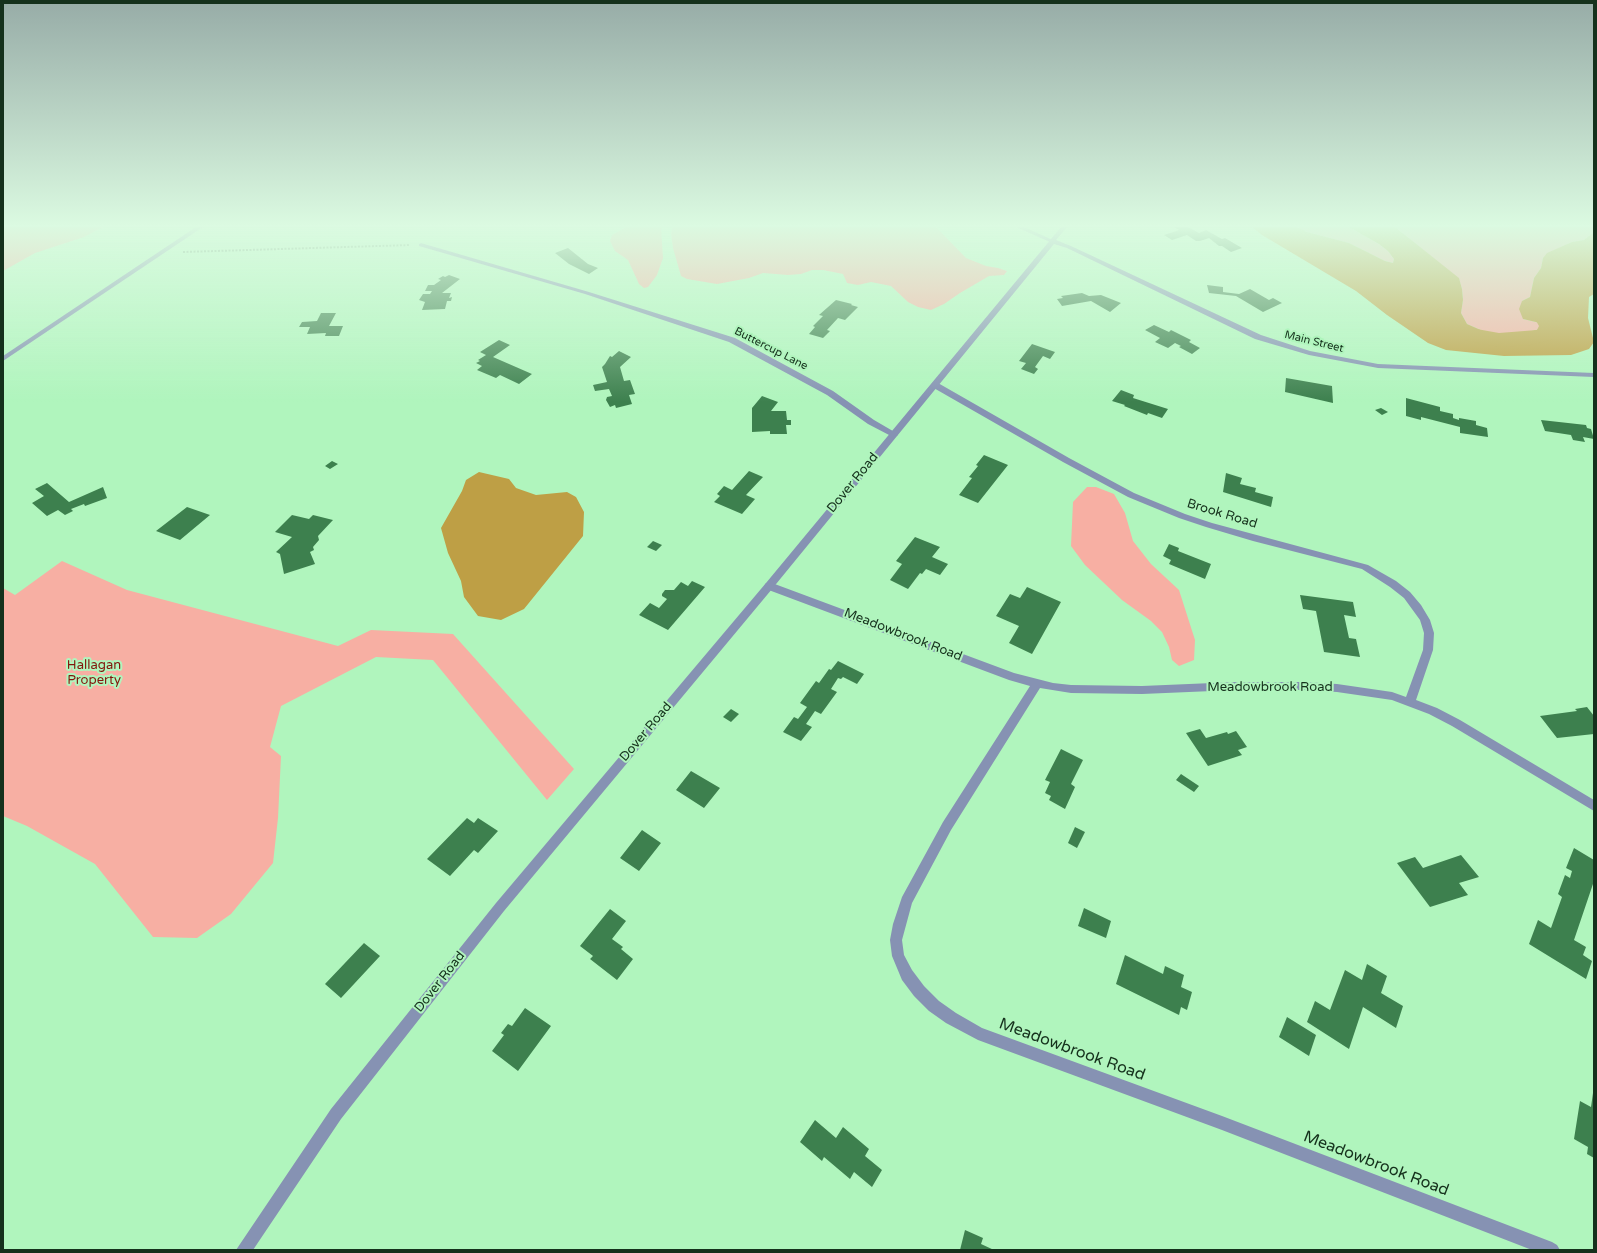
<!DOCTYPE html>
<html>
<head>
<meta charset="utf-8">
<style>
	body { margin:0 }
	#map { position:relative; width:1597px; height:1253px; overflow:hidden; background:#b0f5bd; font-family:"Varela Round",sans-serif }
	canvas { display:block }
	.frame { position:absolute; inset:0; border:4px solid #15311c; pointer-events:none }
</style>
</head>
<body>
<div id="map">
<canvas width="1597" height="1253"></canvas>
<div class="frame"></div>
</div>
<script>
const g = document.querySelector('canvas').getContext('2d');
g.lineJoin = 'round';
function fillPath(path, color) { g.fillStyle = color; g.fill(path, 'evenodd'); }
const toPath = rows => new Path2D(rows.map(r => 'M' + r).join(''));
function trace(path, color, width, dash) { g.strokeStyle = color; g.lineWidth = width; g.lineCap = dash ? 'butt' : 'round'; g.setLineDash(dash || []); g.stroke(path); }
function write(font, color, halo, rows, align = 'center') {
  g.font = font + ' "Varela Round",sans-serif'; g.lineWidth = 4; g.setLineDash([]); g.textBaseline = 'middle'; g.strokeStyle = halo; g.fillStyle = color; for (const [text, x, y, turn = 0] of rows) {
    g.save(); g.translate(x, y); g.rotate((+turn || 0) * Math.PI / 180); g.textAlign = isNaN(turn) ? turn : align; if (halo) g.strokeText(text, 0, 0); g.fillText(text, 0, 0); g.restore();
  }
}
fillPath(toPath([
	[3,227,103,227,84,237,35,253,3,271],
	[626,227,661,227,663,258,657,275,648,287,644,288,639,284,628,260,615,251,610,241,612,235],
	[673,227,936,227,966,258,986,266,998,268,1007,271,1004,275,989,276,960,293,944,304,931,310,918,307,908,302,891,286,871,282,858,285,847,283,843,274,823,270,812,270,801,274,788,275,763,273,749,278,717,284,687,279,681,276,673,248,671,233],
	[1297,227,1349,227,1379,244,1388,251,1394,259,1393,263,1385,261,1349,243,1307,232],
	[1395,227,1594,227,1594,232,1584,240,1572,242,1547,254,1543,258,1541,268,1534,278,1530,297,1522,301,1523,319,1540,323,1544,328,1532,331,1519,341,1483,331,1467,324,1461,313,1463,300,1462,289,1459,279],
	[1087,487,1096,487,1114,494,1125,513,1133,541,1151,564,1179,590,1195,640,1194,660,1179,666,1172,660,1169,647,1162,632,1151,621,1122,600,1085,565,1071,546,1073,502],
	[62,561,127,590,338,646,371,630,453,634,574,769,547,800,433,660,376,657,281,706,270,747,281,756,278,818,273,863,231,914,197,938,153,937,95,864,27,826,3,816,3,588,15,595]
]), '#f7afa3');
fillPath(toPath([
	[1252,227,1297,227,1307,232,1349,243,1385,261,1393,263,1394,259,1388,251,1379,244,1349,227,1395,227,1459,278,1462,289,1463,300,1461,313,1467,324,1483,331,1519,341,1532,331,1544,328,1540,323,1523,319,1519,309,1522,301,1530,297,1534,278,1541,268,1543,258,1547,253,1572,242,1584,240,1594,232,1594,294,1589,297,1588,318,1594,342,1589,349,1571,355,1504,356,1446,350,1428,343,1387,315,1356,291,1262,235],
	[479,472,509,479,516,488,536,495,567,492,576,497,584,512,583,536,524,609,501,620,478,616,464,597,461,581,448,553,441,528,462,491,466,480]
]), '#be9f45');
fillPath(toPath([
	[1546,312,1554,314,1561,326,1555,339,1531,345,1499,347,1463,340,1460,335,1463,330,1471,328,1499,333,1537,330,1539,326,1535,319,1538,314,1546,312]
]), '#be9f45');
fillPath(toPath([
	[1174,227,1188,227,1199,233,1206,230,1222,239,1225,238,1242,248,1231,252,1222,246,1219,246,1209,238,1200,241,1196,241,1187,235,1172,240,1164,235,1179,230],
	[568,248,588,264,598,268,589,274,569,264,555,253],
	[449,275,460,279,442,293,451,293,449,298,452,297,451,301,447,301,445,309,422,310,425,302,419,300,423,294,430,294,432,291,425,291,428,285,434,285,441,280,438,279,443,276,445,277],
	[1207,285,1223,287,1223,292,1239,294,1250,289,1269,300,1273,298,1282,303,1263,312,1236,296,1209,293],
	[1082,293,1089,296,1101,295,1121,303,1110,312,1091,301,1062,306,1057,299,1063,298,1061,296],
	[836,300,852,304,851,305,858,307,845,320,838,318,827,330,830,331,823,338,809,334,815,327,813,326,823,316,819,315],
	[321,313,336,313,329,326,343,326,339,336,325,336,326,333,307,334,310,327,299,327,302,322,317,321],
	[1154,325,1169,332,1171,330,1191,340,1189,342,1200,348,1192,354,1179,347,1181,346,1175,343,1168,348,1155,342,1160,338,1145,330],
	[499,340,510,345,493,357,532,374,519,384,500,375,496,378,477,370,482,366,476,363,480,361,478,360,486,355,480,352],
	[1032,344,1055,352,1050,359,1043,356,1035,367,1038,369,1034,374,1021,369,1026,363,1019,361],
	[619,351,631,357,620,367,624,381,630,380,635,394,629,395,632,404,616,408,615,405,610,407,606,400,607,397,612,396,609,389,595,391,593,385,607,382,602,367,605,364,610,356,612,357],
	[1286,378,1332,386,1333,403,1285,392],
	[1121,390,1134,395,1133,398,1168,409,1162,418,1148,413,1147,415,1124,406,1125,405,1112,401],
	[762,396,778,402,771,411,786,411,787,420,791,420,791,425,786,425,787,434,770,434,770,431,752,432,752,408],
	[1406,398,1440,407,1440,411,1453,414,1453,418,1459,420,1459,418,1476,421,1476,425,1487,428,1488,437,1460,433,1460,427,1421,417,1421,420,1406,416],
	[1381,408,1388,412,1382,415,1375,410],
	[1541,420,1586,425,1587,428,1591,429,1594,439,1583,437,1585,442,1573,440,1571,435,1545,431],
	[984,455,1008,465,978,503,959,495,972,478,969,477,978,466,976,465],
	[332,461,338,464,330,469,325,466],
	[749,471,763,477,746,495,755,499,742,514,714,502,720,496,717,494,724,486,732,490],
	[1226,473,1242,478,1240,484,1256,488,1255,492,1273,497,1271,507,1223,492],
	[47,483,69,502,103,487,107,498,85,506,84,504,71,509,73,511,65,515,58,510,47,516,32,503,44,496,35,489],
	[187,507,210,515,180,540,156,531],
	[292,515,309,519,313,515,333,520,318,536,319,540,313,547,314,550,310,552,315,564,284,574,280,554,276,552,292,537,275,532],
	[915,537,940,547,932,557,948,564,940,575,926,569,922,574,920,573,908,589,890,580,902,564,896,561],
	[653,541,662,545,656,551,647,547],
	[1169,544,1179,548,1178,551,1211,564,1205,579,1169,564,1171,560,1163,556],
	[692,581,705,587,668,630,639,615,650,603,659,608,667,599,662,596,662,594,665,590,674,590,681,582,688,586],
	[1027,587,1061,602,1032,654,1009,643,1019,626,996,616,1010,594,1020,598],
	[1300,595,1353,602,1356,617,1344,615,1349,638,1356,639,1360,657,1324,652,1316,611,1303,609],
	[838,661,864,674,857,684,843,677,841,679,838,678,831,689,837,692,821,714,815,711,806,724,812,727,801,741,783,732,794,717,798,719,807,707,800,703,816,681,819,683,829,669,831,670],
	[1587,707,1594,716,1594,734,1557,738,1540,716,1577,711,1575,709],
	[731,709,739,714,731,722,723,717],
	[1200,729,1206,738,1227,732,1228,734,1236,731,1247,747,1238,750,1242,755,1208,766,1186,733],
	[1061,749,1083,760,1071,784,1075,787,1065,809,1049,800,1051,796,1045,793,1050,782,1045,780],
	[691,771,720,788,704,808,676,790],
	[1181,774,1199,786,1194,792,1176,780],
	[467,818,474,823,478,818,498,831,478,853,474,850,450,876,427,859],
	[1075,827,1085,832,1077,848,1068,843],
	[642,830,661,843,639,871,620,858],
	[1574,848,1594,860,1594,881,1574,940,1586,947,1583,955,1592,961,1586,979,1529,944,1538,920,1551,928,1562,897,1558,894,1565,875,1570,878,1572,871,1566,868],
	[1461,855,1479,877,1459,883,1468,895,1430,907,1397,863,1415,857,1423,868],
	[1084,908,1111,921,1106,938,1078,926],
	[610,909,626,921,612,939,623,947,621,949,633,959,617,980,590,959,593,956,580,946],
	[364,943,380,956,341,998,325,984],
	[1125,955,1163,974,1165,966,1184,975,1181,987,1192,992,1187,1010,1181,1007,1179,1015,1116,984],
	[1367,964,1387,976,1381,993,1403,1006,1396,1028,1363,1007,1349,1049,1307,1022,1315,1001,1330,1010,1345,970,1362,980],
	[525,1008,551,1026,518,1071,492,1051,504,1035,501,1033,508,1024,512,1026],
	[1287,1017,1316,1035,1309,1056,1279,1037],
	[1593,1093,1594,1093,1594,1158,1587,1154,1588,1147,1574,1139,1580,1101,1591,1107],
	[815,1120,836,1138,843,1127,869,1149,865,1156,882,1170,872,1187,854,1172,850,1179,824,1157,822,1161,800,1142],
	[965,1230,983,1238,981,1244,994,1250,960,1250]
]), '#3d804e');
trace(toPath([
	[183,252,410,245]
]), '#63936d', 2, [2, 1.5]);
fillPath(toPath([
	[196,227,203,227,3,361,3,356,196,227]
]), '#8692b3');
fillPath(toPath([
	[1016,227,1024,227,1055,241,1050,242,1016,227],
	[421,243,589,292,735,338,833,391,874,420,898,434,897,436,891,436,868,424,827,395,729,342,585,294,419,246,419,244,421,243],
	[932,383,938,383,1069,458,1134,493,1185,514,1212,523,1368,565,1396,581,1410,592,1421,605,1430,620,1434,633,1433,650,1416,700,1437,708,1460,720,1594,800,1594,811,1452,726,1429,714,1392,700,1337,692,1303,690,1236,690,1142,694,1071,693,1040,688,951,830,912,903,902,940,904,955,912,970,924,986,939,1001,956,1013,982,1028,1222,1116,1552,1242,1557,1245,1560,1250,1532,1250,1222,1130,978,1040,946,1023,929,1011,914,996,902,980,892,956,890,940,893,924,902,897,943,822,1030,686,1009,680,766,589,764,586,766,583,772,583,1014,673,1053,683,1071,685,1142,686,1236,682,1303,682,1337,684,1392,692,1406,697,1423,650,1424,633,1420,620,1404,598,1390,587,1362,569,1253,541,1206,527,1179,518,1128,497,1063,462,932,387,932,383]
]), '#8692b3');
fillPath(toPath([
	[1061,227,1067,227,1056,240,1071,246,1261,335,1310,351,1378,364,1594,373,1594,377,1378,368,1309,355,1255,339,1067,248,1054,244,772,589,504,911,341,1119,253,1250,236,1250,331,1109,496,903,766,583,1061,227]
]), '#8692b3');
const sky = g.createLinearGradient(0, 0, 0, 402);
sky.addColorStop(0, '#97aca7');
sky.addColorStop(0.56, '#dbfae1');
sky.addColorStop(1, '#dbfae100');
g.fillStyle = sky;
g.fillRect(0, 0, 1597, 402);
write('11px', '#15311c', '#b0f5bd', [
	["Main Street",1314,342,14],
	["Buttercup Lane",771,349,27]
]);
write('13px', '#15311c', '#b0f5bd', [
	["Dover Road",853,483,-51],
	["Brook Road",1222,514,17],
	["Meadowbrook Road",903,635,21],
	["Meadowbrook Road",1270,688],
	["Dover Road",646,732,-50],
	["Dover Road",440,982,-52]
]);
write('13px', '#82160c', '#b0f5bd', [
	["Hallagan",94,666],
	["Property",94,681]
]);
write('16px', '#15311c', '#b0f5bd', [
	["Meadowbrook Road",1072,1050,20],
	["Meadowbrook Road",1376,1164,21]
]);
</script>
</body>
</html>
